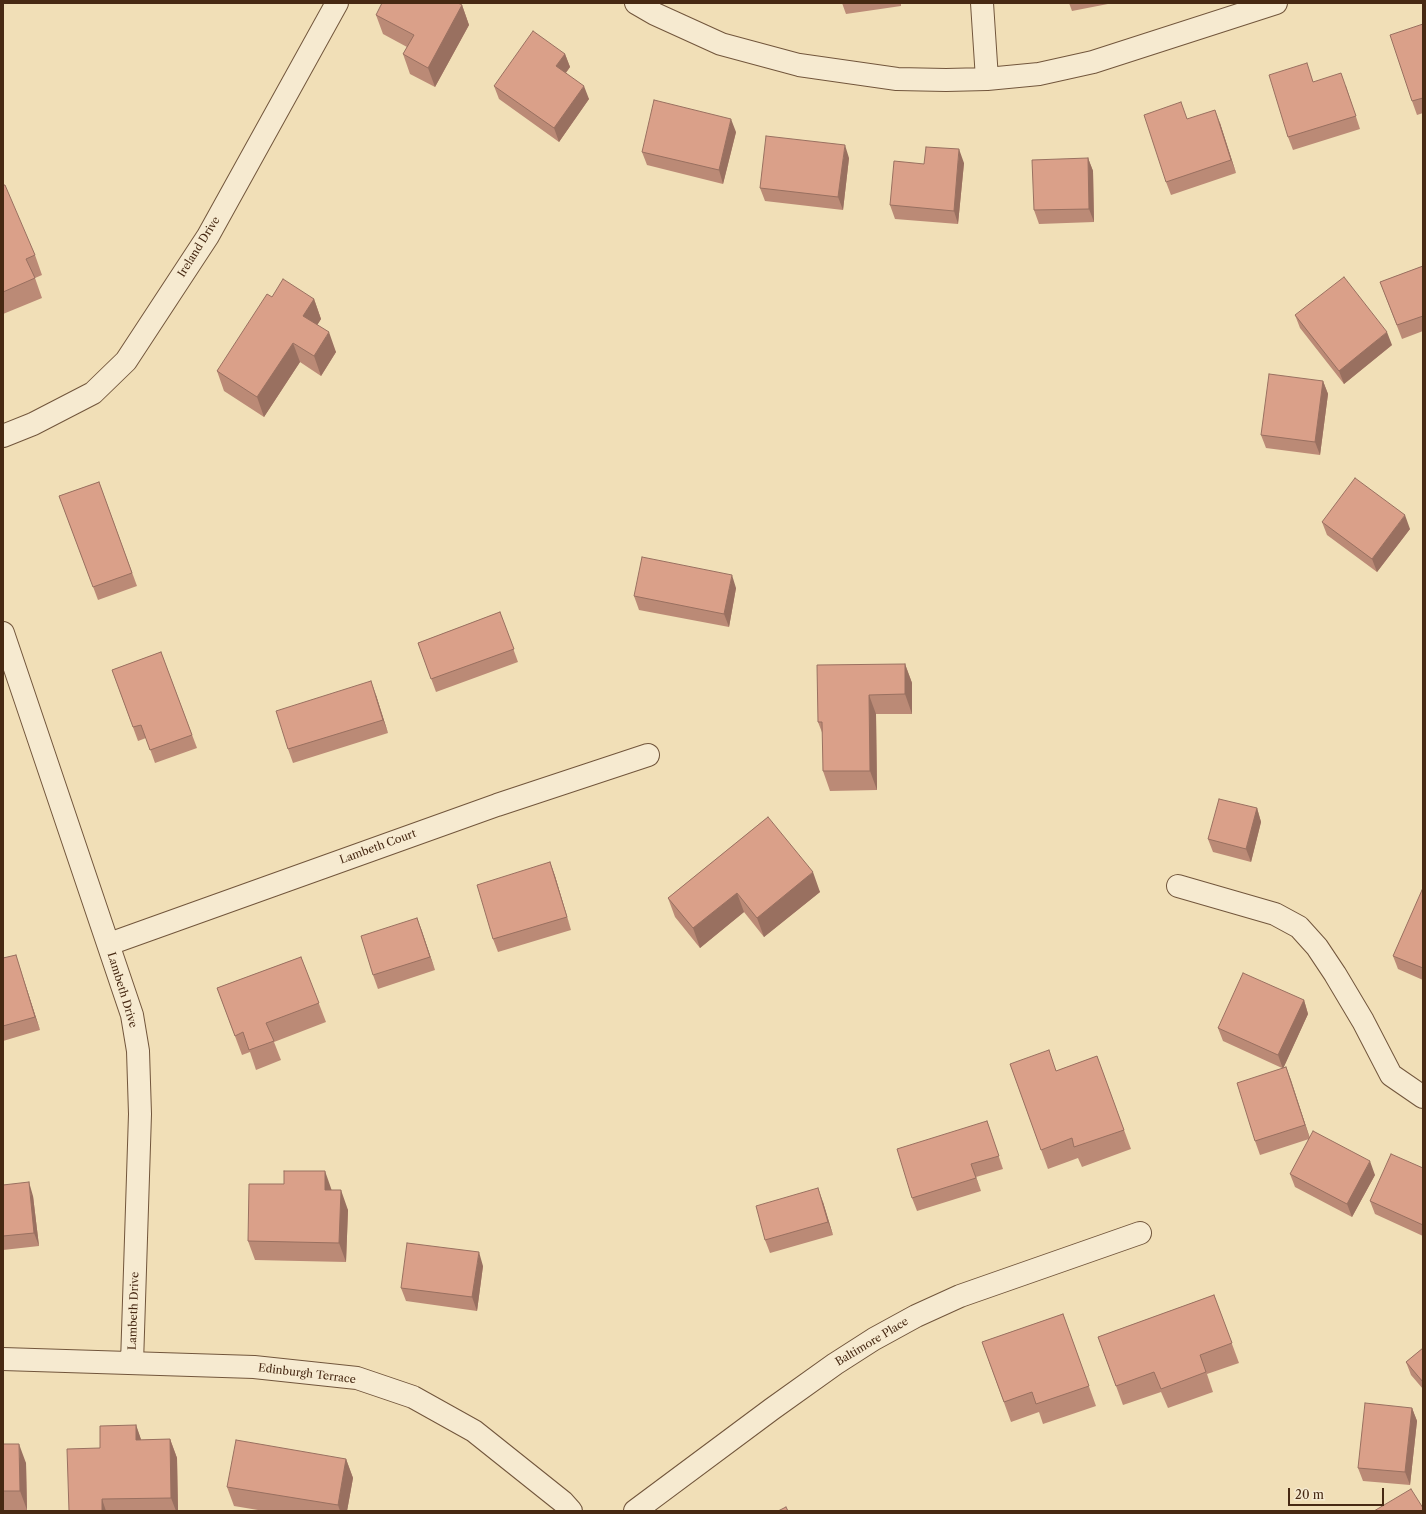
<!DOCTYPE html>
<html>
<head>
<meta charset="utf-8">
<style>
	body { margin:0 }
	#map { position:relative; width:1426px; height:1514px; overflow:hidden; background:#f1dfb7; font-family:"Libre Caslon Text",serif }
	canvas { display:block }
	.frame { position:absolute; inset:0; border:4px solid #472913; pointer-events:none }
	.scale { position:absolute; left:1288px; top:1488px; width:96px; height:18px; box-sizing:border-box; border:2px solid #472913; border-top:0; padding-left:5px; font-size:12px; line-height:14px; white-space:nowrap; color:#472913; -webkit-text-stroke:3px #f6ead0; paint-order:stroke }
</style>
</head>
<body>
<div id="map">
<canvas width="1426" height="1514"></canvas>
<div class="frame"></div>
<div class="scale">20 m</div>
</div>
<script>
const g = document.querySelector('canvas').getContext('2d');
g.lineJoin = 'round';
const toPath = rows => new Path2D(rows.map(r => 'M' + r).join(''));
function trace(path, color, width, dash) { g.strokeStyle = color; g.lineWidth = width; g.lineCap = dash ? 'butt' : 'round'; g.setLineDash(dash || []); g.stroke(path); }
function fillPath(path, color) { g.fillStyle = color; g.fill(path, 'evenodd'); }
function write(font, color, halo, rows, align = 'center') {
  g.font = font + ' "Libre Caslon Text",serif'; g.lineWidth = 4; g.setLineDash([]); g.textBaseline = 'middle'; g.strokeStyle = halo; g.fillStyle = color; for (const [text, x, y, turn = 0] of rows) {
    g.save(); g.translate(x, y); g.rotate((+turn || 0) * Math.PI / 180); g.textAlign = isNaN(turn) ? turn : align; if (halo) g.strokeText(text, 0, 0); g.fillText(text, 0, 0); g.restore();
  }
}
const minor = toPath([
	[636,3,655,14,721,44,799,65,897,79,946,80,987,79,1039,74,1093,62,1276,3],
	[982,3,987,79],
	[3,436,33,424,93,393,126,361,208,236,337,3],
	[3,633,132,1015,138,1051,140,1114,132,1363],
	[1178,886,1275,914,1299,927,1317,947,1335,974,1363,1021,1391,1075,1423,1097],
	[109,944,497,805,648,755],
	[3,1359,254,1367,357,1378,413,1397,474,1431,563,1502,571,1511],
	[635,1511,772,1409,835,1364,874,1339,916,1316,960,1296,1140,1233]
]);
trace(minor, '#72563c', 24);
trace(minor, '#f6ead0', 22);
fillPath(toPath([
	[842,3,901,3,901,6,846,14],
	[1069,3,1113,3,1072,11],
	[462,5,469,25,435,87,410,74,403,54,407,47,383,34,376,15],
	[1423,24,1423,113,1417,115,1412,101],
	[565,54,570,67,566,73,589,99,559,142,499,99,494,86],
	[1314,82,1346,86,1360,129,1293,150,1288,137],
	[1187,119,1220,123,1236,173,1171,195,1166,182],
	[736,132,723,184,647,165,642,152],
	[849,158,843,210,765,201,760,188],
	[1088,158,1093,171,1094,222,1039,224,1034,210],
	[964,163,958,224,895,219,890,205,924,164],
	[3,185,35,255,42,275,35,278,42,298,3,314],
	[1423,266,1423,331,1402,339,1380,282],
	[272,297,314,299,321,319,317,325,336,352,321,376,300,362,264,417,224,391,217,371],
	[1295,315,1392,345,1344,384,1300,328],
	[1323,381,1328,394,1320,455,1266,448,1261,435],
	[99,482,137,586,98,600,59,496],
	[1322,522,1410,529,1377,572,1327,535],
	[736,588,729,627,639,610,634,596],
	[500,612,518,662,436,692,418,643],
	[161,652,197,748,155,763,146,738,138,741,112,670],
	[905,664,912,683,912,714,876,714,877,790,830,791,823,771,823,735,818,722],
	[376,695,388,733,293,763,288,749],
	[1257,808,1261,822,1251,862,1213,852,1208,839],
	[768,817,820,892,764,937,744,912,700,948,675,917,668,898],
	[550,862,555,876,571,930,498,952,493,939],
	[1423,890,1423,980,1398,969,1393,956],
	[417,918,435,970,378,989,373,975],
	[16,955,20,968,40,1030,3,1041,3,958],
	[301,957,326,1022,274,1042,281,1060,256,1070,250,1052,242,1055,217,988],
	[1304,1000,1308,1014,1283,1068,1286,1067,1310,1138,1375,1175,1352,1217,1295,1187,1290,1174,1309,1139,1260,1155,1255,1141,1282,1068,1223,1041,1218,1028],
	[1097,1056,1131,1149,1082,1167,1078,1158,1048,1169,1010,1064,1056,1071],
	[987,1121,1003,1169,976,1177,981,1191,917,1211,912,1198],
	[1423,1168,1423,1236,1375,1214,1370,1201],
	[3,1185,33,1196,39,1246,3,1250],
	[332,1190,348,1210,346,1262,255,1260,248,1241],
	[823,1202,833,1235,770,1253,765,1240],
	[483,1266,477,1311,406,1301,401,1288],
	[1214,1295,1239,1363,1207,1374,1213,1392,1168,1408,1161,1392,1123,1405,1098,1337],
	[1063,1314,1096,1406,1043,1424,1039,1412,1011,1422,982,1342],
	[1423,1348,1423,1389,1411,1375,1406,1362],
	[1412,1408,1417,1421,1410,1485,1363,1481,1358,1468],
	[136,1425,141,1440,170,1439,177,1458,178,1511,69,1511,100,1448],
	[3,1444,26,1463,27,1510,3,1511],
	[346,1459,353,1478,347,1511,264,1511,234,1506,227,1487]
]), '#bb8a76');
fillPath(toPath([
	[462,5,469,25,435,87,428,68],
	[565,54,570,67,561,79,556,66],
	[584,86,589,99,559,142,554,128],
	[1215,110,1220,123,1236,173,1231,160],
	[731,119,736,132,723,184,719,170],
	[845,145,849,158,843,210,838,197],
	[959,149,964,163,958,224,954,211],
	[1088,158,1093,171,1094,222,1089,209],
	[314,299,321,319,311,335,303,316],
	[329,332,336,352,321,376,314,356],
	[1387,332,1392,345,1344,384,1339,371],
	[293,343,300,362,264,417,257,397],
	[1323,381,1328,394,1320,455,1315,442],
	[1405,515,1410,529,1377,572,1372,559],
	[732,575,736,588,729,627,724,614],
	[905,664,912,683,912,714,905,694],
	[371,681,376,695,388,733,383,720],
	[869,695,876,714,877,790,870,771],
	[1257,808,1261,822,1251,862,1246,849],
	[550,862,555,876,571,930,567,917],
	[813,872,820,892,764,937,757,918],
	[737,893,744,912,700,948,693,928],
	[417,918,422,931,435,970,430,957],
	[16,955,20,968,40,1030,35,1017],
	[1304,1000,1308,1014,1283,1069,1278,1055],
	[1286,1067,1291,1080,1310,1139,1305,1125],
	[1370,1161,1375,1175,1352,1217,1347,1204],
	[971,1164,976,1177,981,1191,976,1178],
	[325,1171,332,1191,325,1190],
	[29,1182,33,1196,39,1246,34,1233],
	[818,1188,823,1202,833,1235,828,1222],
	[341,1190,348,1210,346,1262,339,1243],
	[479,1252,483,1266,477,1311,472,1297],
	[1412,1408,1417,1421,1410,1485,1405,1472],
	[136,1425,143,1445,136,1440],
	[170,1439,177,1458,178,1511,176,1511,171,1498],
	[19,1444,26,1463,27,1510,20,1491],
	[346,1459,353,1478,347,1511,340,1511,338,1505],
	[102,1499,106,1511,102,1511]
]), '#997060');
const building = toPath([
	[382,3,458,3,462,5,428,68,403,54,414,35,376,15,382,3],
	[1423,24,1423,98,1412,101,1390,35,1423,24],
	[533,31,565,54,556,66,584,86,554,128,494,86,533,31],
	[1307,63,1313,82,1341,73,1356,116,1288,137,1269,75,1307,63],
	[654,100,731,119,719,170,642,152,654,100],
	[1181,102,1187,119,1215,110,1231,160,1166,182,1144,115,1181,102],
	[766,136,845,145,838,197,760,188,766,136],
	[926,147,959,149,954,211,890,205,894,161,924,164,926,147],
	[1088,158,1089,209,1034,210,1032,160,1088,158],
	[3,185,5,185,35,255,26,259,35,278,3,292,3,185],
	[1423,266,1423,316,1397,325,1380,282,1423,266],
	[1344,277,1387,332,1339,371,1295,315,1344,277],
	[283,279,314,299,303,316,329,332,314,356,293,343,257,397,217,371,267,294,272,297,283,279],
	[1269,374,1323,381,1315,442,1261,435,1269,374],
	[1355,478,1405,515,1372,559,1322,522,1355,478],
	[99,482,132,573,93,587,59,496,99,482],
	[642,557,732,575,724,614,634,596,642,557],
	[500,612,514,649,431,679,418,643,500,612],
	[161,652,192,735,150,750,141,725,133,727,112,670,161,652],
	[905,664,905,694,869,695,870,771,823,771,822,722,818,722,817,665,905,664],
	[371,681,383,720,288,749,276,711,371,681],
	[1219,799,1257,808,1246,849,1208,839,1219,799],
	[768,817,813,872,757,918,737,893,693,928,668,898,768,817],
	[550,862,567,917,493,939,477,885,550,862],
	[1422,890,1423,890,1423,968,1393,956,1422,890],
	[417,918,430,957,373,975,361,936,417,918],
	[16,955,35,1017,3,1026,3,958,16,955],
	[301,957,319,1003,266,1023,274,1041,249,1050,243,1032,235,1036,217,988,301,957],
	[1243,973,1304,1000,1278,1055,1218,1028,1243,973],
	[1049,1050,1056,1071,1097,1056,1124,1130,1074,1147,1072,1138,1041,1150,1010,1064,1049,1050],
	[1286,1067,1305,1125,1255,1141,1237,1083,1286,1067],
	[987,1121,999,1156,971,1164,976,1178,912,1198,897,1149,987,1121],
	[1313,1131,1370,1161,1347,1204,1290,1174,1313,1131],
	[1391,1154,1423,1168,1423,1225,1370,1201,1391,1154],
	[284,1171,325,1171,325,1190,341,1190,339,1243,248,1241,249,1184,284,1184,284,1171],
	[29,1182,34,1233,3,1236,3,1185,29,1182],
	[818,1188,828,1222,765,1240,756,1206,818,1188],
	[407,1243,479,1252,472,1297,401,1288,407,1243],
	[1214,1295,1232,1343,1200,1355,1206,1372,1161,1389,1154,1372,1116,1386,1098,1337,1214,1295],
	[1063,1314,1089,1386,1036,1404,1032,1392,1004,1402,982,1342,1063,1314],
	[1423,1348,1423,1382,1406,1362,1423,1348],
	[1365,1403,1412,1408,1405,1472,1358,1468,1365,1403],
	[136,1425,136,1440,170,1439,171,1498,102,1499,102,1511,69,1511,67,1449,100,1448,100,1426,136,1425],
	[236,1440,346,1459,338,1505,227,1487,236,1440],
	[3,1444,19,1444,20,1491,3,1491,3,1444],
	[1411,1489,1423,1508,1423,1511,1374,1511,1411,1489],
	[786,1507,788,1511,778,1511,786,1507]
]);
fillPath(building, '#daa089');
trace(building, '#997060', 1);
write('11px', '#472913', '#f6ead0', [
	["Ireland Drive",199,247,-58],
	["Lambeth Court",378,847,-20],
	["Lambeth Drive",122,990,73],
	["Lambeth Drive",134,1311,-88],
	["Baltimore Place",872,1342,-31],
	["Edinburgh Terrace",307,1374,7]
]);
</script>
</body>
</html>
